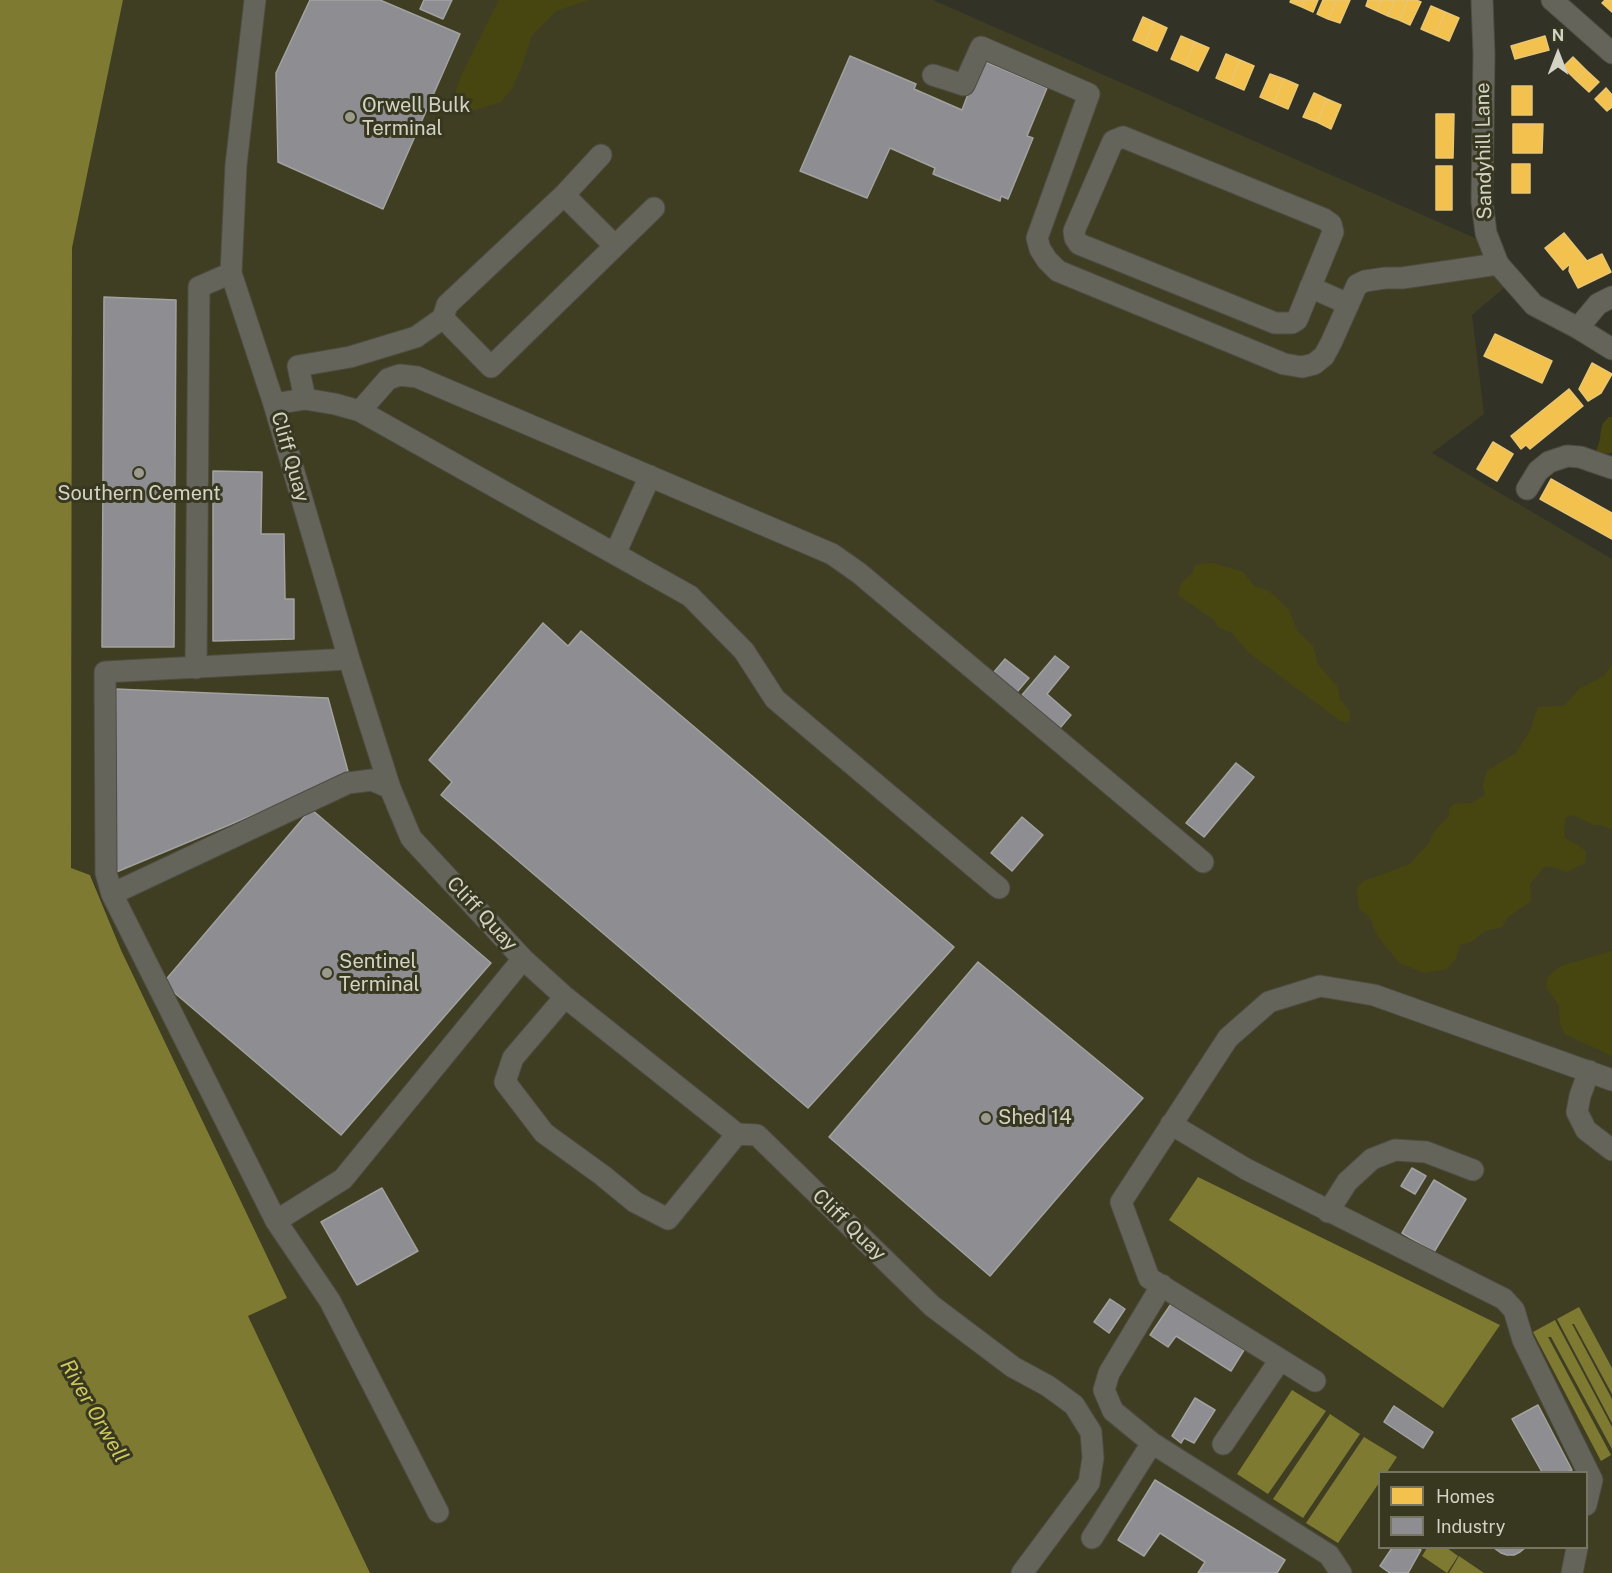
<!DOCTYPE html>
<html>
<head>
<meta charset="utf-8">
<style>
	body { margin:0 }
	#map { position:relative; width:1612px; height:1573px; overflow:hidden; background:#323226; font-family:"Public Sans",sans-serif }
	canvas { display:block }
	.legend { position:absolute; left:1378px; top:1471px; width:210px; height:78px; box-sizing:border-box; background:#383720; border:2px solid #767562; margin:0; padding:8px 10px; list-style:none; font-size:18px; color:#d3d3c5 }
	.legend li { display:flex; align-items:center; gap:12px; height:30px }
	.legend b { width:30px; border:2px solid #767562 }
	.north { position:absolute; left:1528px; top:24px; width:60px; height:60px; -webkit-text-stroke:4px #383720; paint-order:stroke; rotate:0deg; font-size:16px; font-weight:700; line-height:24px; text-align:center; color:#d3d3c5 }
	.north::after { content:''; display:block; margin:auto; width:21px; height:27px; background:#d3d3c5; clip-path:polygon(50% 0,100% 100%,50% 72%,0 100%) }
</style>
</head>
<body>
<div id="map">
<canvas width="1612" height="1573"></canvas>
<ul class="legend">
<li><b style="height:16px;background:#f2c14e"></b>Homes</li>
<li><b style="height:16px;background:#8d8d92"></b>Industry</li>
</ul>
<div class="north">N</div>
</div>
<script>
const g = document.querySelector('canvas').getContext('2d');
g.lineJoin = 'round';
function fillPath(path, color) { g.fillStyle = color; g.fill(path, 'evenodd'); }
const toPath = rows => new Path2D(rows.map(r => 'M' + r).join(''));
function trace(path, color, width, dash) { g.strokeStyle = color; g.lineWidth = width; g.lineCap = dash ? 'butt' : 'round'; g.setLineDash(dash || []); g.stroke(path); }
function write(font, color, halo, rows, align = 'center') {
  g.font = font + ' "Public Sans",sans-serif'; g.lineWidth = 6; g.setLineDash([]); g.textBaseline = 'middle'; g.strokeStyle = halo; g.fillStyle = color; for (const [text, x, y, turn = 0] of rows) {
    g.save(); g.translate(x, y); g.rotate((+turn || 0) * Math.PI / 180); g.textAlign = isNaN(turn) ? turn : align; if (halo) g.strokeText(text, 0, 0); g.fillText(text, 0, 0); g.restore();
  }
}
fillPath(toPath([
	[123,0,933,0,1493,246,1505,287,1472,315,1484,414,1432,453,1612,559,1612,1573,370,1573,248,1316,287,1298,121,950,91,875,71,869,72,248],
	[1380,1472,1586,1472,1586,1548,1380,1548]
]), '#403e22');
fillPath(toPath([
	[499,0,588,0,556,11,532,35,523,63,512,88,501,102,474,110,450,110,461,76],
	[1609,417,1612,417,1612,453,1601,454,1596,452,1600,439,1601,430,1603,423],
	[1213,563,1243,572,1254,586,1269,591,1289,610,1297,631,1313,646,1318,665,1337,686,1340,700,1349,710,1350,721,1342,722,1248,652,1232,633,1218,627,1214,620,1181,597,1178,594,1182,582,1193,573,1195,565],
	[1612,665,1612,830,1602,825,1594,825,1573,815,1565,818,1564,837,1586,851,1585,863,1566,872,1550,866,1544,867,1530,884,1531,901,1508,917,1502,927,1485,931,1471,942,1460,945,1456,958,1447,969,1425,973,1399,963,1377,935,1369,916,1359,909,1357,887,1364,881,1410,864,1429,843,1434,832,1449,816,1449,810,1454,804,1472,803,1485,795,1483,786,1487,771,1516,753,1530,731,1538,707,1564,706,1579,689,1604,676],
	[1612,951,1612,1056,1565,1034,1560,1024,1559,1005,1546,987,1548,976,1561,966]
]), '#484610');
fillPath(toPath([
	[0,0,123,0,72,248,71,868,90,875,121,950,287,1298,248,1316,370,1573,0,1573],
	[1198,1177,1500,1325,1443,1408,1169,1220],
	[1579,1307,1612,1368,1612,1394,1574,1324,1572,1324,1612,1399,1612,1423,1557,1319],
	[1555,1320,1612,1427,1612,1449,1551,1337,1548,1337,1611,1455,1601,1461,1533,1332],
	[1292,1390,1326,1411,1268,1494,1237,1474],
	[1330,1414,1360,1434,1303,1518,1273,1499],
	[1364,1437,1397,1457,1387,1472,1380,1472,1379,1483,1338,1543,1306,1523],
	[1427,1548,1447,1548,1458,1556,1447,1573,1422,1556],
	[1459,1556,1484,1573,1449,1573]
]), '#7e7a32');
const homes = toPath([
	[1291,0,1305,0,1302,7,1290,2,1291,0],
	[1305,0,1318,0,1313,12,1302,7,1305,0],
	[1323,0,1337,0,1328,19,1317,14,1323,0],
	[1337,0,1350,0,1340,23,1328,19,1337,0],
	[1368,0,1381,0,1377,11,1366,6,1368,0],
	[1381,0,1395,0,1388,16,1377,11,1381,0],
	[1395,0,1408,0,1399,20,1388,16,1395,0],
	[1408,0,1416,0,1421,2,1410,25,1399,20,1408,0],
	[1605,0,1612,0,1612,12,1602,3,1605,0],
	[1431,6,1445,12,1435,35,1421,29,1431,6],
	[1445,12,1459,18,1449,41,1435,35,1445,12],
	[1143,17,1154,22,1144,45,1133,40,1143,17],
	[1154,22,1167,28,1157,51,1144,45,1154,22],
	[1181,36,1195,42,1185,65,1171,59,1181,36],
	[1545,36,1549,50,1515,59,1511,46,1545,36],
	[1195,42,1209,48,1198,71,1185,65,1195,42],
	[1226,54,1240,60,1230,84,1216,78,1226,54],
	[1573,57,1586,70,1576,80,1563,67,1573,57],
	[1240,60,1254,66,1244,90,1230,84,1240,60],
	[1586,70,1599,82,1589,92,1576,80,1586,70],
	[1270,74,1284,79,1274,103,1260,97,1270,74],
	[1284,79,1298,85,1288,109,1274,103,1284,79],
	[1512,86,1532,86,1532,115,1512,115,1512,86],
	[1606,88,1612,95,1612,107,1607,111,1595,99,1606,88],
	[1314,93,1327,99,1317,122,1303,117,1314,93],
	[1327,99,1341,105,1331,129,1317,122,1327,99],
	[1436,114,1454,114,1453,158,1436,158,1436,114],
	[1513,124,1543,124,1542,153,1513,153,1513,124],
	[1512,164,1530,164,1530,193,1512,193,1512,164],
	[1436,166,1452,166,1452,210,1436,210,1436,166],
	[1564,233,1587,261,1602,254,1611,272,1578,288,1569,271,1570,264,1563,270,1545,248,1564,233],
	[1495,334,1552,361,1542,383,1484,356,1495,334],
	[1592,363,1612,374,1601,393,1588,401,1579,389,1592,363],
	[1569,389,1583,406,1530,449,1526,445,1521,449,1511,436,1569,389],
	[1493,442,1513,454,1497,481,1477,469,1493,442],
	[1551,479,1612,513,1612,539,1540,499,1551,479]
]);
fillPath(homes, '#f2c14e');
trace(homes, '#e9c672', 1.5);
const industry = toPath([
	[310,0,380,0,460,34,383,209,278,162,276,73,310,0],
	[424,0,452,0,443,19,420,9,424,0],
	[850,56,916,84,914,89,962,110,981,60,1047,88,1027,136,1033,138,1008,199,1001,196,1000,201,933,174,935,168,890,148,867,198,800,171,850,56],
	[104,297,176,300,174,647,102,647,104,297],
	[213,471,262,472,261,534,284,534,285,599,294,599,294,639,213,641,213,471],
	[543,623,568,646,581,631,954,947,808,1108,441,795,452,782,429,760,543,623],
	[1055,656,1069,667,1047,694,1071,715,1060,728,1022,695,1055,656],
	[1005,659,1029,678,1017,692,994,672,1005,659],
	[116,689,328,698,349,775,114,873,116,689],
	[1236,763,1254,777,1204,837,1186,823,1236,763],
	[311,809,491,963,341,1135,163,983,311,809],
	[1022,817,1043,835,1012,871,991,853,1022,817],
	[978,962,1143,1098,990,1276,829,1137,978,962],
	[1412,1168,1426,1176,1415,1194,1401,1186,1412,1168],
	[1434,1180,1466,1199,1434,1252,1402,1233,1434,1180],
	[382,1188,418,1251,357,1285,321,1222,382,1188],
	[1110,1299,1125,1309,1109,1333,1094,1322,1110,1299],
	[1171,1304,1244,1350,1231,1371,1176,1336,1168,1347,1150,1335,1171,1304],
	[1195,1398,1215,1410,1194,1443,1184,1438,1181,1443,1172,1436,1195,1398],
	[1538,1405,1572,1470,1567,1472,1542,1472,1512,1419,1538,1405],
	[1394,1406,1433,1432,1423,1448,1384,1422,1394,1406],
	[1155,1480,1285,1560,1277,1573,1198,1573,1205,1562,1160,1533,1144,1556,1118,1540,1155,1480],
	[1392,1548,1417,1548,1421,1550,1408,1573,1390,1573,1380,1566,1392,1548],
	[1494,1548,1525,1548,1520,1552,1514,1555,1507,1555,1501,1553,1494,1548]
]);
fillPath(industry, '#8d8d92');
trace(industry, '#a2a2a1', 1.5);
const minor = toPath([
	[255,0,236,165,231,273,274,404,349,659,390,788,411,838,523,959,565,997,737,1134,757,1135,932,1306,1013,1367,1048,1386,1074,1405,1091,1432,1093,1458,1089,1483,1022,1573],
	[1482,0,1484,54,1482,202,1486,233,1498,264,1534,305,1578,328,1612,349],
	[1552,0,1612,53],
	[933,75,964,85,981,47,1089,94,1037,238,1040,249,1047,260,1058,271,1284,364,1302,367,1314,364,1324,356,1331,343,1357,285,1365,281,1385,278,1402,278,1498,264],
	[1123,137,1324,219,1331,224,1333,232,1297,320,1292,323,1275,323,1079,244,1075,238,1074,231,1113,141,1123,137],
	[564,195,615,246],
	[1310,287,1348,304],
	[443,318,491,367,654,208],
	[1578,328,1598,304,1612,297],
	[305,399,298,366,350,357,416,337,443,318,447,305,564,195,601,155],
	[274,404,305,399,335,404,360,411,690,596,744,651,775,699,999,888],
	[360,411,388,379,400,375,417,377,832,554,859,573,1203,862],
	[1527,489,1538,471,1549,462,1567,456,1580,457,1612,468],
	[615,554,650,476],
	[196,668,199,287,231,273],
	[390,788,372,780,348,783,112,894,276,1221,343,1179,523,959],
	[112,894,106,873,105,672,349,659],
	[565,997,513,1058,505,1082,544,1133,602,1175,635,1202,668,1219,737,1134],
	[1589,1071,1580,1096,1577,1112,1586,1130,1612,1150],
	[1171,1124,1246,1169,1504,1299,1514,1310,1523,1340,1592,1480,1586,1505],
	[1328,1212,1347,1182,1372,1159,1395,1150,1426,1152,1473,1170],
	[276,1221,330,1301,438,1512],
	[1162,1285,1109,1373,1104,1390,1113,1411,1152,1443,1329,1555,1341,1573],
	[1315,1381,1149,1278,1121,1202,1228,1038,1269,1002,1320,986,1374,995,1612,1080],
	[1223,1444,1280,1360],
	[1092,1538,1152,1443],
	[1572,1573,1577,1548]
]);
trace(minor, '#4e4d43', 23);
trace(minor, '#65645b', 21);
for (const [x, y, r, color] of [
	[350,117,6,"#9b9b8d"],
	[139,473,6,"#9b9b8d"],
	[327,973,6,"#9b9b8d"],
	[986,1118,6,"#9b9b8d"]
]) { const dot = new Path2D(); dot.arc(x, y, r, 0, 2 * Math.PI); g.fillStyle = color; g.fill(dot); trace(dot, '#383720', 2); }
write('20px', '#d3d3c5', '#383720', [
	["Orwell Bulk",362,106],
	["Terminal",362,129],
	["Southern Cement",139,494,"center"],
	["Sentinel",339,962],
	["Terminal",339,985],
	["Shed 14",998,1118]
], 'left');
write('20px', '#d3d3c5', '#383720', [
	["Sandyhill Lane",1484,151,-91],
	["Cliff Quay",290,457,74],
	["Cliff Quay",482,914,47],
	["Cliff Quay",849,1225,44]
]);
write('italic 21px', '#cfc95d', '#383720', [
	["River Orwell",94,1411,60]
]);
</script>
</body>
</html>
